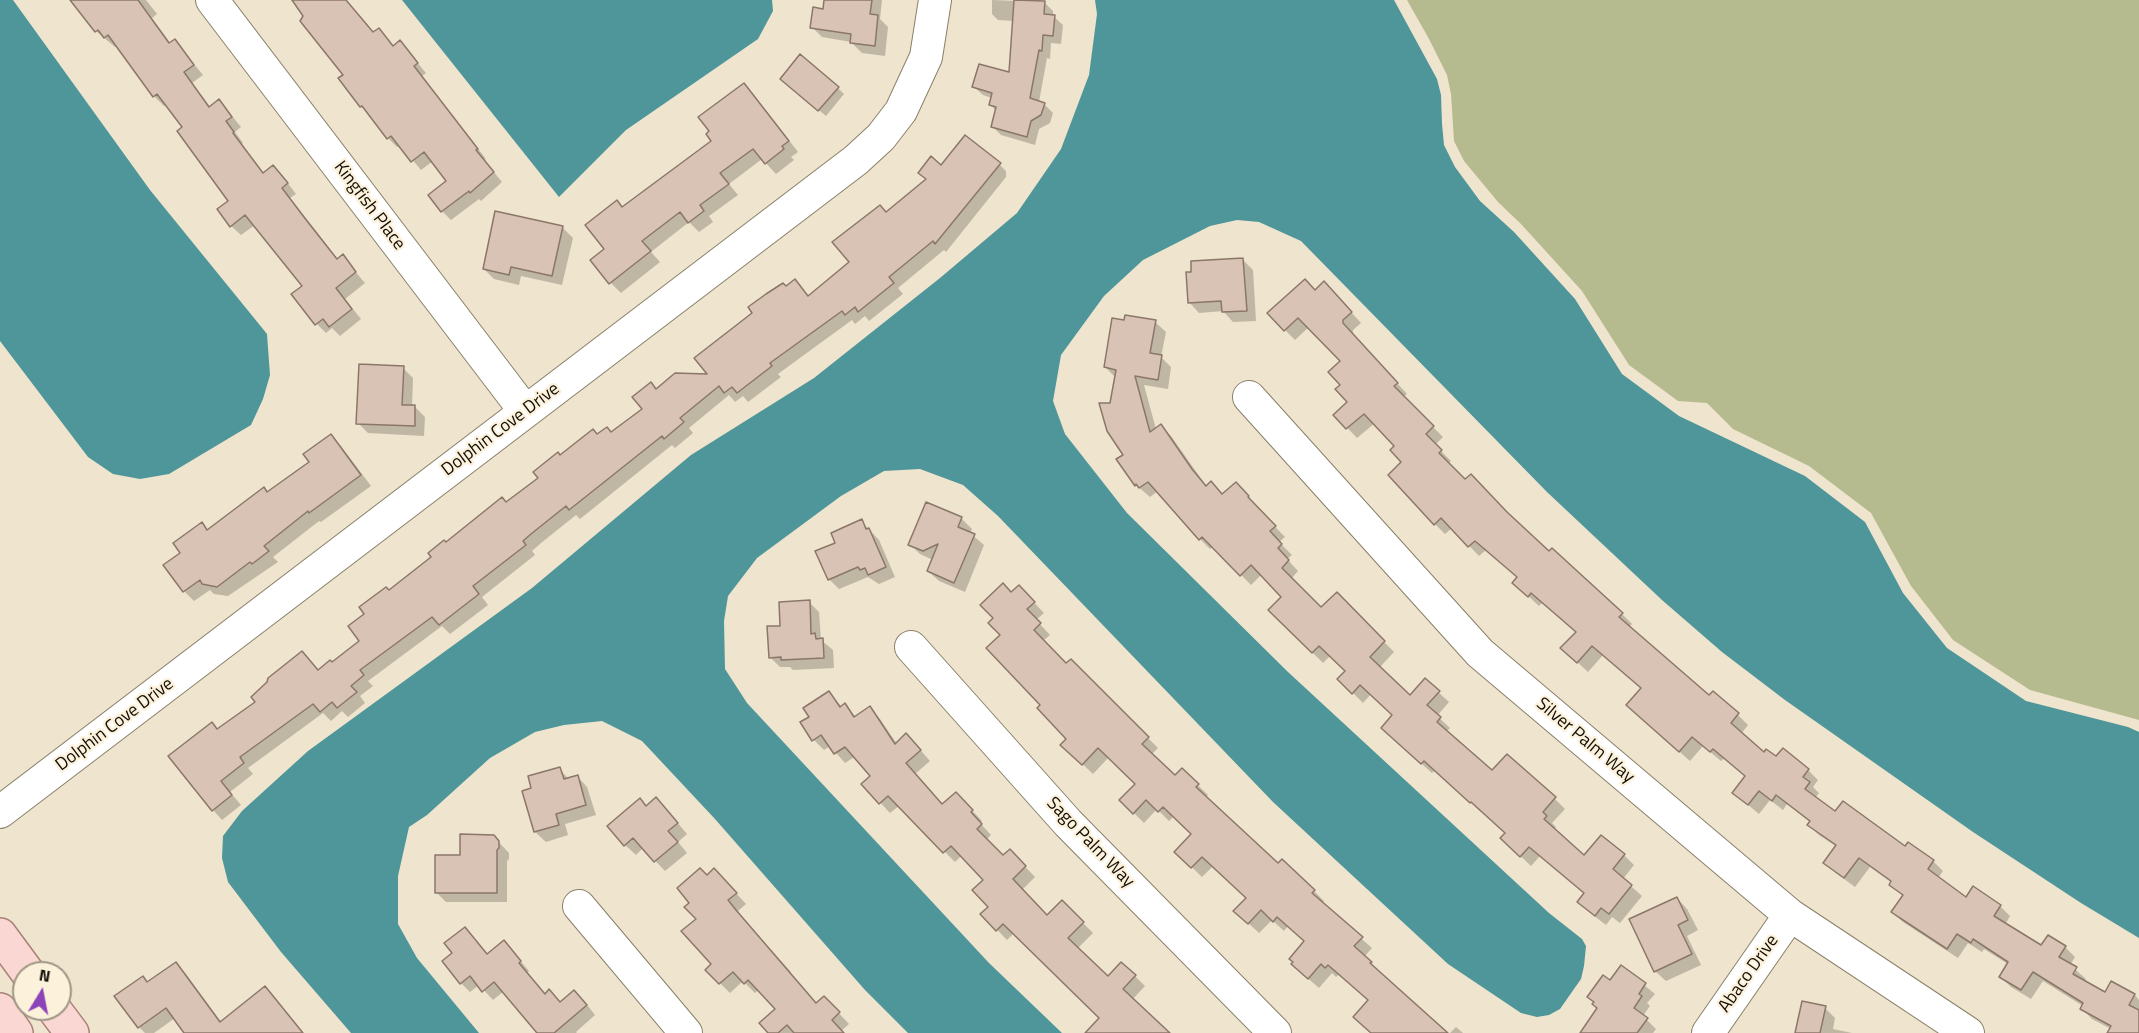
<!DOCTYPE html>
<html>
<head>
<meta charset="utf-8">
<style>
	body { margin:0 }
	#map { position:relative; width:2139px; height:1033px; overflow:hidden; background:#efe4cd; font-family:"Titillium Web",sans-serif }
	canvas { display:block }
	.north { position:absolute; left:12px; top:961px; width:60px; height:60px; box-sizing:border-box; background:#fcf1da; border:2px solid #9e9686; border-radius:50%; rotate:10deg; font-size:16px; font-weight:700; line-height:24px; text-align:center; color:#120e07 }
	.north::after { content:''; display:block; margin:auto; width:21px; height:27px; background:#8b45b8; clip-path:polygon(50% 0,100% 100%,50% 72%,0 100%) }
</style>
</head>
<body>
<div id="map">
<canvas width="2139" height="1033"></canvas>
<div class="north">N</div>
</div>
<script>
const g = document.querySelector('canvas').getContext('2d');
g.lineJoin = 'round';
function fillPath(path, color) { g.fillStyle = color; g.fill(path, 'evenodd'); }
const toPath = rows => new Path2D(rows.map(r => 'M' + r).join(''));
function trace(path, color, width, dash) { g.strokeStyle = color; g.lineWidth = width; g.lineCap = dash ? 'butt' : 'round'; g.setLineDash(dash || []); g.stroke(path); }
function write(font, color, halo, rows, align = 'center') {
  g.font = font + ' "Titillium Web",sans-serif'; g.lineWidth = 4.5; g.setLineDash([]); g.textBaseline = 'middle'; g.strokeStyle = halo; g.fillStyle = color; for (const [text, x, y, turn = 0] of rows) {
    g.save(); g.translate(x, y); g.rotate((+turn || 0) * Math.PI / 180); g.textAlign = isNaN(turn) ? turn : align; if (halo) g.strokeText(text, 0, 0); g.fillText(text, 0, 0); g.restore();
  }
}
fillPath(toPath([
	[1407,0,2139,0,2139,720,2030,690,1953,640,1911,586,1871,513,1809,466,1733,429,1707,403,1678,401,1629,365,1582,291,1521,224,1498,202,1464,161,1454,141,1451,94,1447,75,1429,39]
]), '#b6bb8f');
fillPath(toPath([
	[0,0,13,0,150,190,267,334,270,375,263,399,251,425,169,474,140,479,113,474,88,457,0,341],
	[402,0,772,0,773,11,758,39,626,130,559,197],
	[1095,0,1394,0,1437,79,1441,95,1442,124,1444,145,1455,167,1480,201,1514,232,1575,299,1622,374,1679,416,1805,476,1865,522,1903,593,1947,648,2026,701,2128,727,2139,732,2139,938,2081,903,1973,832,1785,700,1722,652,1662,600,1547,492,1301,241,1259,222,1237,220,1210,226,1143,260,1104,296,1061,355,1053,401,1065,434,1127,513,1288,672,1549,913,1582,939,1586,946,1584,966,1581,979,1560,1009,1549,1015,1537,1017,1521,1013,1448,964,1273,802,998,516,963,485,920,469,884,471,841,496,757,558,728,596,724,621,725,669,747,703,989,963,1062,1033,908,1033,865,990,715,819,642,741,602,721,564,725,535,732,490,758,427,815,409,827,398,876,398,924,417,958,479,1033,351,1033,281,952,228,882,222,858,223,836,242,811,308,751,532,588,691,455,814,378,940,278,1017,213,1061,149,1089,75,1097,14]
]), '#4e969a');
fillPath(toPath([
	[78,0,146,0,157,14,152,18,171,44,175,41,203,75,192,83,211,108,219,101,228,111,241,127,235,132,243,143,241,144,264,174,273,167,283,177,296,194,290,198,317,232,338,260,342,256,365,283,345,299,361,319,340,336,332,328,326,333,317,324,304,286,255,225,241,235,231,226,230,201,184,127,167,104,164,106,154,96,118,45,115,47,96,31,76,5],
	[295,0,346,0,374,33,379,30,394,47,400,42,426,73,422,76,486,159,484,160,502,182,481,201,479,199,451,220,442,211,448,181,433,161,421,170,400,145,397,147,388,138,340,79,345,75],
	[826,0,882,0,880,19,888,27,885,56,862,53,851,42,822,37,812,27,825,10],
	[992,0,1044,2,1053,11,1053,16,1063,25,1061,44,1051,43,1050,59,1047,58,1039,102,1044,104,1053,113,1050,123,1039,129,1035,145,1001,135,992,126,996,111,991,105,992,98,983,95,974,87,1011,74,1014,21,998,20,992,14],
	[744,85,754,95,798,152,791,157,794,160,776,174,762,159,729,184,738,195,709,216,713,222,699,232,689,222,651,252,660,262,621,293,611,283,606,249,623,208,714,141],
	[788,85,838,88,844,94,826,116],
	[996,161,1006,171,1006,177,946,252,944,250,898,288,903,294,869,321,865,316,855,324,852,320,778,374,781,377,748,402,743,396,735,402,729,395,689,428,693,433,675,448,672,445,580,519,576,515,541,543,532,551,535,555,482,597,488,605,450,634,442,626,368,681,373,686,360,696,365,703,348,717,342,711,331,721,323,713,248,768,253,774,230,792,241,805,222,820,213,810,218,730,332,664,361,641,366,614,389,592,446,544,507,504,540,478,560,456,597,436,612,434,644,410,657,390,710,376,786,288,795,281,809,297,851,262,886,214,927,180,920,173,941,167],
	[562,227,573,238,562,285,521,276,519,285,494,279,484,269],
	[1243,260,1253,270,1256,321,1233,322,1223,311,1199,313,1189,302],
	[1316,291,1334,293,1361,323,1353,330,1353,335,1407,394,1403,397,1443,437,1435,445,1451,461,1448,464,1465,481,1511,518,1622,614,1632,624,1629,627,1709,698,1713,694,1738,715,1748,725,1741,734,1764,754,1808,770,1818,780,1813,787,1819,793,1815,798,1836,813,1933,861,1943,871,1938,878,1966,899,1973,888,2000,906,2010,916,2005,925,2042,947,2065,947,2075,957,2070,965,2086,979,2084,982,2105,994,2111,983,2135,995,2139,1000,2139,1033,2109,1033,2111,1029,2092,1019,2082,1009,2083,1006,2043,981,2031,999,2011,987,2000,976,2008,964,1984,949,1982,952,1968,943,1958,958,1903,922,1893,912,1904,897,1891,884,1892,883,1870,867,1855,887,1836,873,1825,863,1837,847,1819,835,1809,825,1811,823,1787,804,1783,810,1770,800,1759,814,1734,793,1746,777,1724,758,1721,761,1703,746,1690,761,1638,715,1642,689,1603,655,1588,672,1573,658,1577,632,1543,602,1539,606,1525,593,1519,578,1486,550,1479,556,1452,528,1445,534,1435,524,1396,446,1375,423,1357,438,1335,415,1349,402,1342,385,1342,361,1309,327,1295,340,1285,330],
	[1155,322,1166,332,1161,357,1171,367,1168,389,1144,385,1156,429,1161,426,1171,436,1207,487,1222,495,1246,494,1258,507,1257,508,1285,537,1279,542,1292,555,1287,559,1298,571,1291,579,1321,609,1337,594,1394,652,1379,668,1410,697,1425,680,1449,702,1437,716,1450,728,1446,732,1492,772,1507,756,1555,799,1565,809,1552,823,1556,827,1554,830,1584,857,1624,855,1634,865,1623,879,1642,896,1620,923,1612,917,1606,925,1589,912,1579,901,1585,894,1540,856,1531,866,1512,848,1507,834,1482,811,1481,812,1435,770,1432,773,1393,738,1394,715,1371,694,1363,703,1339,679,1347,671,1331,655,1323,663,1270,610,1284,597,1262,574,1251,585,1213,546,1210,549,1200,539,1158,491,1150,497,1136,485,1118,460,1125,455,1111,404,1116,378,1105,367],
	[403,368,413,378,412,407,415,407,425,417,424,436,368,433,358,423],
	[331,436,341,446,371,486,321,522,319,521,273,557,278,562,228,596,214,594,210,590,194,601,184,591,182,553,201,524,209,531,268,493,311,462],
	[926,504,961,518,972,529,970,533,984,545,965,592,939,581,928,571,933,560,920,554,910,544],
	[861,521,879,540,895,577,879,584,868,577,839,589,829,579,837,543],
	[1019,587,1044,613,1036,620,1050,635,1043,641,1066,665,1071,661,1158,748,1151,755,1175,777,1182,770,1208,795,1205,798,1278,865,1314,891,1324,901,1322,904,1372,948,1364,957,1445,1033,1372,1033,1370,1001,1339,974,1336,977,1332,973,1319,988,1303,974,1306,942,1288,926,1284,931,1272,920,1259,933,1246,921,1248,898,1213,866,1202,877,1176,852,1192,834,1174,816,1169,821,1157,809,1144,823,1121,800,1137,784,1109,757,1093,774,1073,755,1068,739,1043,705,1002,635,1011,594],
	[809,602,819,612,821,640,833,650,834,668,793,670,790,667,780,667,770,657,781,627],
	[829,693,842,707,845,705,856,717,870,708,880,719,897,744,916,745,930,761,915,774,943,806,966,804,982,821,980,823,991,835,986,840,1003,857,1010,851,1035,877,1022,890,1047,917,1062,902,1093,933,1077,949,1108,978,1135,976,1145,986,1132,1000,1168,1033,1101,1033,1101,1018,1014,933,1007,940,982,914,990,907,985,880,962,855,955,862,899,806,890,813,863,784,872,776,856,756,845,763,830,746,824,750,814,740,811,717],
	[559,769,569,779,577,776,587,787,596,815,565,824,568,835,546,842,535,832,533,789],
	[647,807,666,809,687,834,678,842,687,853,665,871,643,848,636,855,625,845],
	[493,836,509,853,509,859,507,861,507,902,446,902,436,892],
	[707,876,724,880,746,904,738,911,746,922,791,972,789,974,817,1004,834,1008,849,1024,841,1031,843,1033,770,1033,777,1009,759,989,755,993,743,981,730,993,720,983,698,919],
	[1677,898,1687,909,1698,930,1687,936,1701,965,1666,981,1655,971],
	[465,929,488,955,513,952,529,971,527,973,545,995,561,1004,584,1001,595,1015,576,1032,577,1033,539,1033,504,991,493,1000,479,985,470,992,461,983,454,954],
	[176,964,186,974,221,1022,265,988,303,1033,187,1033,175,1018,154,1033,145,1033,139,1027,148,984],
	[1622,967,1655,994,1647,1003,1650,1006,1643,1016,1656,1029,1653,1033,1582,1033,1599,1009,1610,982],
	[1825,1008,1835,1018,1833,1029,1852,1033,1797,1033],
	[1456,1027,1463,1033,1450,1033]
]), '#0003');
const building = toPath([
	[70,0,138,0,169,43,175,39,194,65,184,72,209,107,219,99,232,117,226,121,234,132,233,133,263,173,273,165,288,183,282,188,307,221,337,259,343,254,356,272,336,288,352,309,329,327,323,319,315,325,291,294,302,286,245,215,230,227,217,209,228,201,177,131,182,127,157,94,153,97,108,35,104,38,98,30,95,32,70,0],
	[292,0,346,0,373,32,379,28,393,46,400,40,418,63,414,66,478,149,476,150,494,172,470,193,469,191,441,212,428,195,446,181,424,152,411,162,391,136,387,139,362,106,360,107,338,78,343,75,300,21,303,16,292,0],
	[824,0,872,0,870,14,878,15,875,46,850,43,851,34,810,28,813,7,823,9,824,0],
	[1014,0,1045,1,1044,14,1055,15,1053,36,1043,35,1042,51,1039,50,1030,98,1045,103,1041,115,1031,121,1027,137,991,127,996,107,989,105,992,93,972,87,979,64,1009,72,1014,0],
	[800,54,839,87,818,111,780,79,800,54],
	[744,83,789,141,782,146,784,149,765,164,753,149,720,173,729,184,700,205,704,211,688,223,680,212,642,241,651,251,609,284,590,260,604,249,585,225,617,200,622,207,711,141,706,134,709,131,698,117,744,83],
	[965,135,1001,163,935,244,933,241,889,277,894,283,858,312,855,307,845,315,842,311,770,363,772,366,737,393,732,387,724,393,719,386,680,418,684,422,664,439,662,436,569,510,566,506,531,534,523,541,526,545,473,586,479,594,439,625,432,617,360,670,364,675,351,686,357,692,337,708,332,702,320,712,313,704,240,757,244,763,221,781,232,795,212,811,168,756,212,722,217,729,255,702,251,697,267,682,268,678,302,651,318,670,330,660,332,662,359,641,348,626,364,614,359,607,386,587,389,590,431,557,428,553,444,540,446,542,502,497,506,502,538,478,533,472,558,452,560,455,593,429,597,434,607,427,611,432,642,409,632,397,651,382,656,389,675,373,707,374,694,358,752,313,748,307,766,294,783,283,786,286,795,279,808,296,849,262,832,242,880,205,886,212,926,179,918,173,931,156,941,165,965,135],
	[495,211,563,226,552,276,511,267,509,275,483,269,495,211],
	[1243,258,1247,311,1222,312,1221,301,1188,303,1186,272,1191,272,1191,261,1243,258],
	[1305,279,1315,290,1324,281,1352,312,1343,320,1343,323,1398,383,1394,386,1434,426,1426,434,1442,450,1439,453,1465,479,1471,474,1507,512,1549,551,1552,548,1623,613,1619,617,1709,695,1713,691,1739,713,1731,723,1764,752,1766,749,1776,756,1783,748,1809,769,1803,777,1810,782,1805,789,1835,811,1843,801,1905,846,1908,842,1934,860,1928,869,1966,897,1973,886,2001,905,1994,916,2041,945,2048,935,2066,946,2059,957,2077,967,2073,974,2105,992,2111,981,2135,994,2129,1005,2139,1010,2139,1033,2107,1033,2111,1026,2080,1009,2083,1003,2033,972,2021,990,1999,977,2008,962,1973,939,1971,943,1957,934,1947,949,1903,920,1891,912,1903,895,1889,885,1891,881,1859,858,1844,878,1823,863,1836,845,1807,825,1810,821,1776,795,1772,801,1759,791,1748,805,1732,793,1745,776,1713,749,1710,752,1692,737,1679,752,1626,705,1641,688,1592,646,1577,663,1560,648,1576,632,1531,593,1528,597,1512,583,1517,577,1475,541,1468,547,1441,518,1434,525,1388,475,1401,462,1390,450,1394,446,1364,414,1346,429,1333,415,1347,402,1335,389,1340,385,1328,372,1340,361,1298,318,1284,331,1267,313,1305,279],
	[1125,315,1156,320,1150,353,1162,355,1158,380,1135,376,1150,432,1161,424,1192,469,1206,486,1211,481,1222,494,1236,482,1249,496,1248,497,1276,526,1270,531,1282,544,1278,548,1289,560,1282,568,1321,607,1337,592,1385,641,1370,657,1410,695,1425,678,1440,691,1427,705,1441,717,1437,722,1492,770,1507,754,1556,797,1543,812,1547,816,1544,819,1584,855,1601,835,1625,854,1613,869,1632,885,1609,914,1601,908,1595,916,1577,902,1584,893,1529,847,1520,857,1500,838,1505,833,1471,802,1470,803,1424,761,1421,764,1381,728,1392,715,1360,685,1352,694,1337,679,1345,671,1319,646,1312,653,1268,610,1281,597,1251,565,1240,576,1202,537,1199,540,1148,482,1139,488,1136,484,1135,486,1116,459,1123,455,1107,431,1099,403,1110,403,1116,370,1104,367,1112,318,1124,320,1125,315],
	[359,364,404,366,402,405,415,405,415,426,356,424,359,364],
	[331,434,361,475,309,513,308,511,264,546,269,551,252,564,250,562,217,587,202,584,200,580,183,592,163,565,180,553,173,543,202,522,207,530,264,487,267,492,309,462,303,454,331,434],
	[926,502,962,517,958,527,975,534,954,583,927,571,938,544,923,551,908,545,926,502],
	[862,519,866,529,869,528,886,567,868,575,865,568,860,570,858,567,828,580,815,551,835,543,831,533,862,519],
	[1003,583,1011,592,1019,585,1035,602,1027,609,1041,623,1034,630,1066,663,1071,659,1149,737,1142,744,1175,775,1182,768,1199,784,1196,787,1278,863,1282,859,1315,890,1312,893,1363,937,1354,946,1372,962,1370,963,1448,1033,1371,1033,1353,1017,1368,1000,1328,965,1325,968,1321,964,1308,979,1291,964,1293,962,1289,959,1304,941,1277,917,1273,922,1261,910,1248,924,1233,911,1246,898,1202,857,1191,868,1174,852,1191,834,1163,807,1158,812,1146,800,1133,814,1119,800,1135,784,1098,748,1082,765,1060,745,1066,739,1037,708,1040,705,986,648,1000,635,988,623,993,618,980,605,1003,583],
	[810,600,811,634,815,633,816,639,823,638,824,658,781,660,781,657,769,658,767,626,780,626,779,602,810,600],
	[829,691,840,707,845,703,854,717,870,706,895,744,906,733,921,750,906,763,942,804,956,792,973,810,971,812,982,824,977,829,1003,855,1010,849,1026,866,1013,879,1047,915,1062,900,1084,922,1068,938,1108,976,1121,962,1136,975,1123,989,1170,1033,1085,1033,1099,1018,1003,924,996,931,980,914,988,907,972,890,983,880,951,846,943,853,888,796,879,804,861,784,870,776,845,747,834,754,821,735,812,741,800,722,809,717,803,708,829,691],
	[560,767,564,779,578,775,586,805,556,814,559,825,534,832,522,791,531,788,528,776,560,767],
	[656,797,678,823,668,831,678,842,654,862,633,838,624,846,607,826,640,798,646,806,656,797],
	[460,834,494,835,499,841,499,848,497,850,497,893,435,893,435,855,460,855,460,834],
	[700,868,707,875,714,868,737,893,728,900,736,910,816,1003,824,996,840,1012,832,1020,844,1033,794,1033,787,1025,778,1033,768,1033,759,1023,775,1009,748,980,744,984,733,972,719,984,705,970,711,964,681,931,696,919,684,907,689,903,677,888,700,868],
	[1677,897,1688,920,1678,925,1692,954,1654,972,1629,919,1677,897],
	[465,927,487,954,504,940,521,961,519,963,545,994,549,989,560,1002,574,990,587,1005,554,1033,537,1033,494,982,482,992,470,976,460,984,442,961,452,953,444,943,465,927],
	[176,962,220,1022,265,986,303,1033,184,1033,166,1008,138,1028,114,996,143,976,147,982,176,962],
	[1621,965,1646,983,1639,994,1642,996,1634,1008,1648,1018,1637,1033,1580,1033,1597,1008,1592,1004,1594,1002,1587,997,1603,975,1610,980,1621,965],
	[1802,1001,1826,1006,1820,1033,1795,1033,1802,1001]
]);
fillPath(building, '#d9c3b4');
trace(building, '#8b7769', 1.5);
const minor = toPath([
	[212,0,525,411],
	[1249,397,1480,653,1790,915,1968,1033],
	[911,647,1068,823,1275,1033],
	[0,812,856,160,881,137,901,111,926,57,935,0],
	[579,906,686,1033],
	[1708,1033,1790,915]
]);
const major = toPath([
	[0,935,28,973],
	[54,1009,72,1033],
	[0,1010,16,1033]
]);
trace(minor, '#89806b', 34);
trace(major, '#a88078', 36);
trace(minor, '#fff', 32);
trace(major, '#fbd7d3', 33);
write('18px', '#120e07', '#fcf1da', [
	["Kingfish Place",369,206,53],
	["Dolphin Cove Drive",501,430,-37],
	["Dolphin Cove Drive",115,725,-37],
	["Silver Palm Way",1585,741,40],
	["Sago Palm Way",1090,843,46],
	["Abaco Drive",1749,974,-55]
]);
</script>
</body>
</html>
